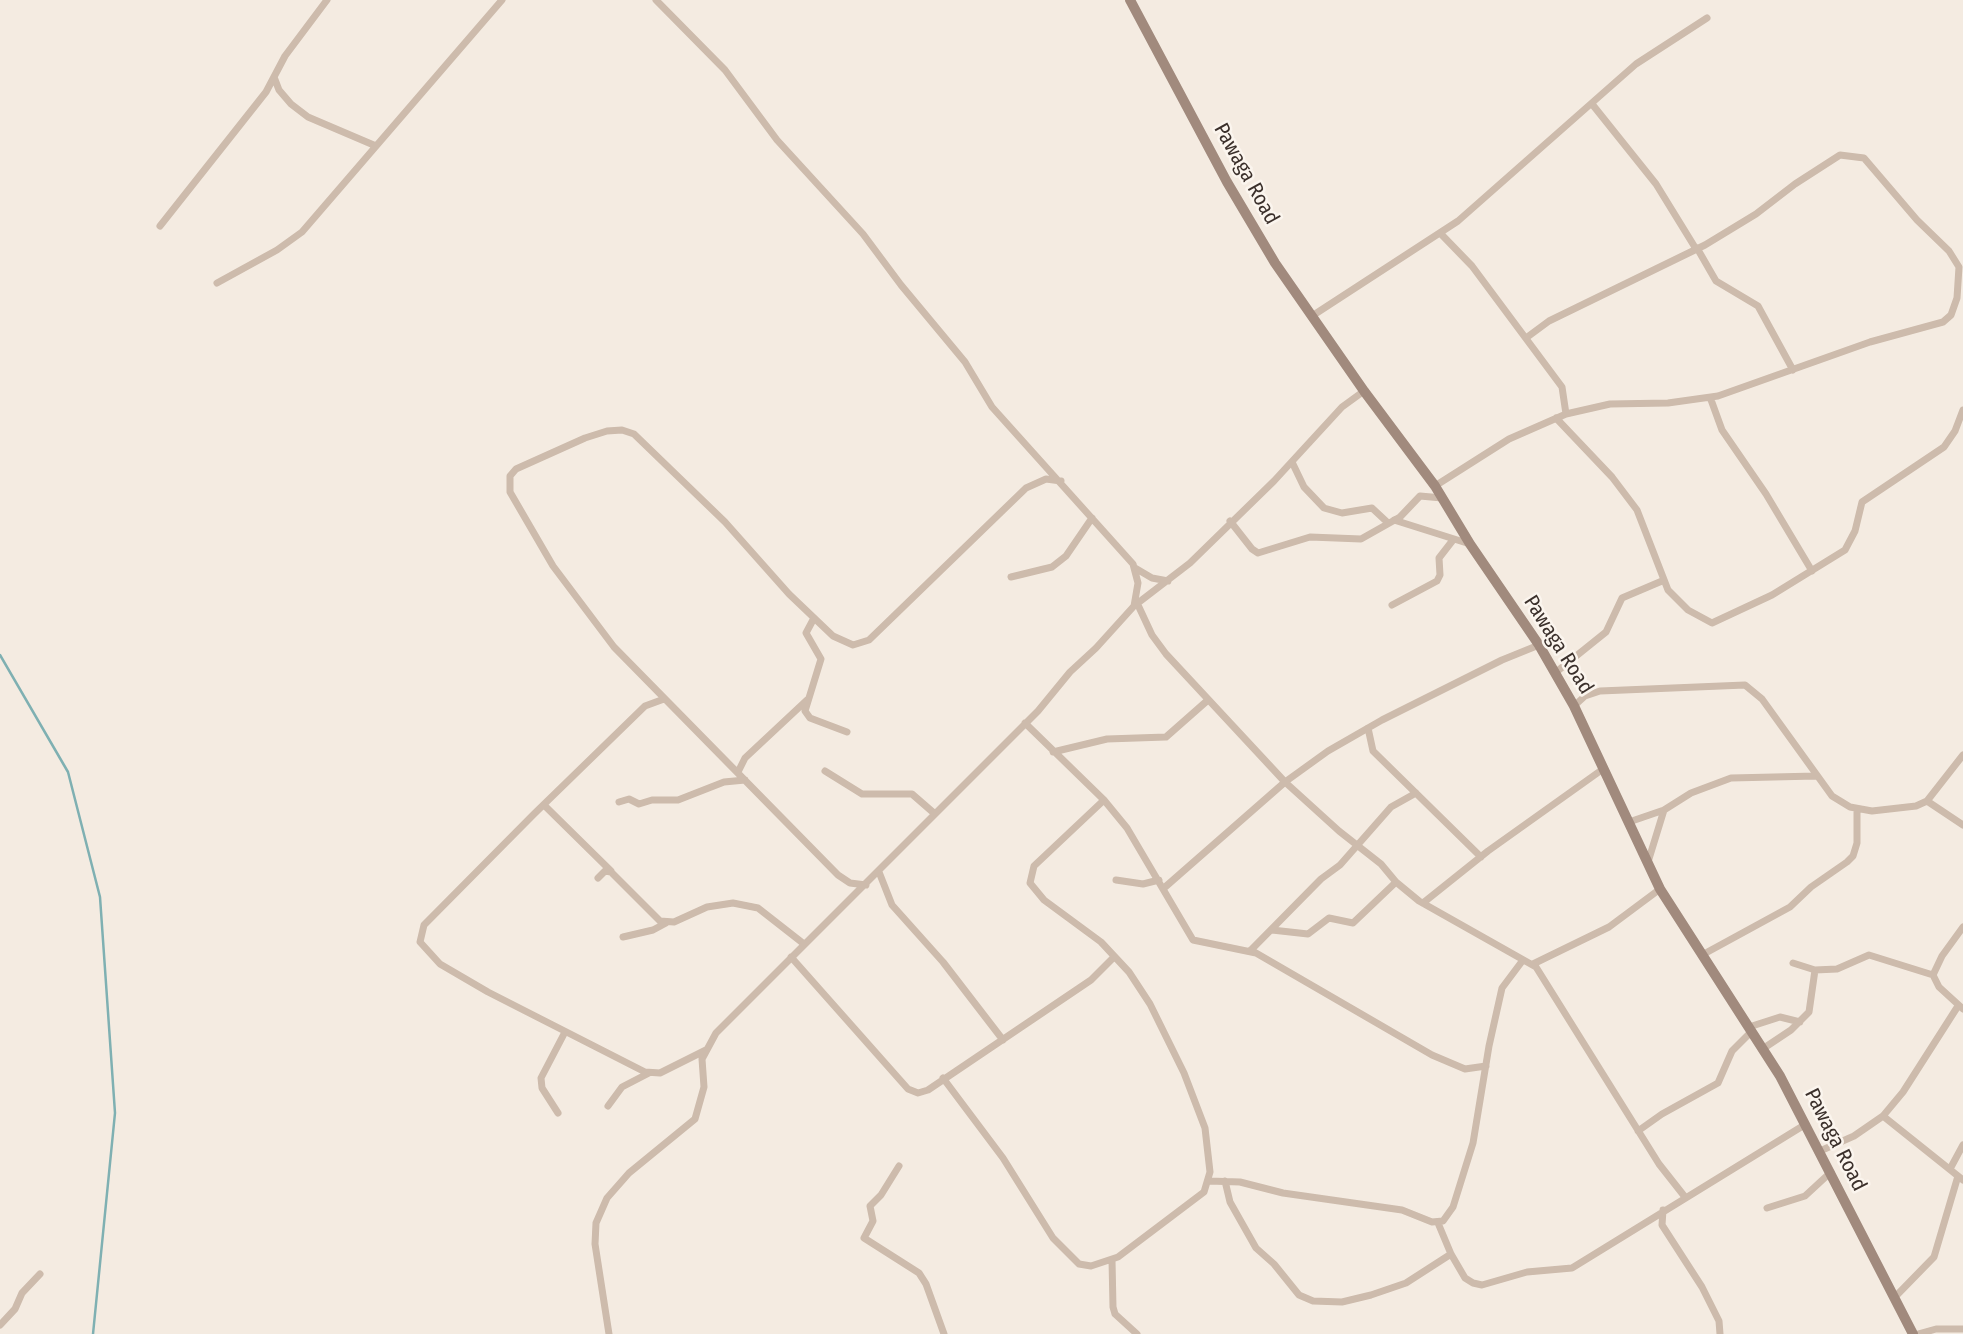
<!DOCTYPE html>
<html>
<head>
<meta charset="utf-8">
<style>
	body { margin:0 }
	canvas { display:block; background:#f4ebe1 }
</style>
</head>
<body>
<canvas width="1963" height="1334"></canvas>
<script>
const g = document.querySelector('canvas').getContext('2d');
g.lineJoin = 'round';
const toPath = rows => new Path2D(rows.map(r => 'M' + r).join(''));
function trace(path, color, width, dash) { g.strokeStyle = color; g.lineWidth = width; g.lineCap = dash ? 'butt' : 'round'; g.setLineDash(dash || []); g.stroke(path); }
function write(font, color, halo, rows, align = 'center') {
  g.font = font + ' "Fira Sans Condensed",sans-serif'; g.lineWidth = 5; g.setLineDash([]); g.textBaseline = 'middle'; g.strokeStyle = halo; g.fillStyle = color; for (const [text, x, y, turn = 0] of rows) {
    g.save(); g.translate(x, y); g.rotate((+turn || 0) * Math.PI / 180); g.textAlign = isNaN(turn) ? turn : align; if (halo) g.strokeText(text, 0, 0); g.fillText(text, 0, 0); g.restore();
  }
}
trace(toPath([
	[0,655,68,772,100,897,115,1113,93,1334]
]), '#7fb0b2', 2.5);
trace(toPath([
	[656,0,725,70,777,140,863,234,901,285,965,362,992,407,1133,564,1138,583,1134,606],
	[274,77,279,90,291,104,308,117,376,146],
	[1592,104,1656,184,1696,249],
	[160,226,266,92,285,56,327,0],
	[1441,234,1472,266,1562,387,1566,414],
	[1697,248,1716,281,1758,306,1793,370],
	[217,283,277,250,302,232,502,0],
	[1312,316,1458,221,1636,64,1707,18],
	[1710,397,1722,430,1766,494,1812,571],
	[1556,418,1612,477,1637,510,1668,590,1688,610,1712,623,1772,595,1845,550,1855,531,1862,502,1944,447,1955,431,1963,410],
	[1292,462,1304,487,1324,508,1342,513,1372,508,1387,522],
	[1435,486,1509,439,1566,414,1610,404,1668,403,1718,396,1870,342,1943,322,1951,315,1957,298,1959,267,1949,251,1917,220,1864,158,1840,155,1795,184,1756,214,1705,245,1549,321,1526,338],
	[1394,520,1470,544],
	[1230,521,1252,549,1258,553,1310,537,1361,539,1400,517,1420,496,1442,498],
	[1135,568,1152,578,1168,581],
	[1011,577,1052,567,1066,556,1092,518],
	[1138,605,1152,635,1166,654,1285,782,1339,831,1381,864,1396,882,1419,901,1536,967,1659,1164,1685,1197],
	[1392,605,1437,581,1440,575,1439,558,1453,540],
	[814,618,806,633,821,659,805,711,810,718,847,732],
	[1555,673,1606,632,1622,598,1662,581],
	[664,699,645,706,534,814,424,925,420,942,440,964,488,992,645,1072,660,1073,706,1050],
	[1574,706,1585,696,1600,691,1745,685,1762,699,1832,796,1850,807,1872,811,1916,806,1927,801,1963,755],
	[1025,723,1104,800,1127,828,1193,940,1256,953,1432,1055,1465,1069,1486,1066],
	[1368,728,1373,751,1481,857],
	[1053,752,1107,739,1166,737,1208,700],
	[825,771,862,794,912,794,935,814],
	[738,772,745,758,807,700],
	[1927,801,1963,825],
	[619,802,629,799,639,804,652,800,678,800,724,782,745,780],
	[544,805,611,871],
	[1629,822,1664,810],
	[1648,862,1664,810,1691,793,1731,778,1816,776],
	[879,872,892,905,943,962,1003,1040],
	[598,878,605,871,611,872,660,921,674,922,707,907,733,903,758,908,804,944],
	[1116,880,1143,884,1159,880],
	[866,885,850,883,838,875,614,647,553,566,510,492,510,476,516,469,585,438,607,431,622,430,634,434,725,522,789,594,833,636,853,645,869,640,1026,488,1046,479,1061,481],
	[1164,888,1285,782,1328,751,1382,720,1502,660,1539,645],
	[1423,903,1488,851,1603,769],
	[1963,927,1942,956,1933,975,1939,987,1963,1009],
	[1272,930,1308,934,1329,918,1353,923,1396,882],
	[623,937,653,930,666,923],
	[1250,951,1321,879,1340,865,1391,807,1416,793],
	[1702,955,1790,907,1811,887,1847,862,1853,856,1857,843,1857,809],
	[791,957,908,1089,918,1093,928,1090,1091,980,1114,957],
	[1793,963,1815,970,1837,969,1869,955,1933,975],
	[1533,964,1609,927,1660,889],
	[1749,1027,1780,1017,1800,1022],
	[1764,1048,1791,1030,1809,1012,1815,970],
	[943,1078,1003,1158,1053,1238,1079,1264,1091,1266,1118,1257,1204,1192,1210,1172,1205,1128,1184,1073,1150,1004,1129,972,1101,942,1044,900,1030,883,1034,866,1104,800],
	[608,1106,622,1087,649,1073],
	[558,1113,542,1088,541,1078,565,1032],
	[1883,1116,1963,1180],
	[1638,1131,1662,1114,1718,1083,1732,1051,1752,1031],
	[1820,1151,1854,1136,1883,1116,1903,1092,1958,1006],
	[899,1166,881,1195,870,1206,873,1221,864,1238,919,1273,926,1284,944,1334],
	[1950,1169,1963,1145],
	[1209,1181,1240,1182,1283,1193,1402,1210,1432,1222,1443,1221,1453,1207,1473,1143,1489,1046,1502,988,1523,960],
	[1225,1181,1230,1202,1256,1248,1274,1264,1299,1295,1313,1301,1342,1302,1371,1295,1406,1283,1451,1254],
	[1767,1208,1805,1196,1831,1172],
	[1663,1210,1662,1225,1702,1287,1719,1321,1720,1334],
	[1438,1223,1451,1254,1465,1278,1473,1283,1482,1285,1527,1272,1572,1268,1806,1124],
	[1112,1260,1113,1307,1115,1314,1137,1334],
	[1894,1298,1934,1257,1958,1176],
	[0,1325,15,1309,22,1293,40,1274],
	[609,1334,595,1244,596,1223,607,1198,629,1173,695,1119,704,1087,702,1059,716,1033,1038,711,1070,672,1096,648,1134,606,1190,563,1274,481,1342,407,1364,391],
	[1918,1334,1936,1329,1963,1329]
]), '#cdbbac', 7);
trace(toPath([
	[1130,0,1227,182,1275,263,1364,391,1435,486,1470,544,1539,645,1574,706,1660,889,1780,1076,1913,1334]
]), '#a18a7d', 10);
write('21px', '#3b302b', '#fbf5ee', [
	["Pawaga Road",1246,174,61],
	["Pawaga Road",1558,645,58],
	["Pawaga Road",1835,1140,63]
]);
</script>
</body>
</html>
